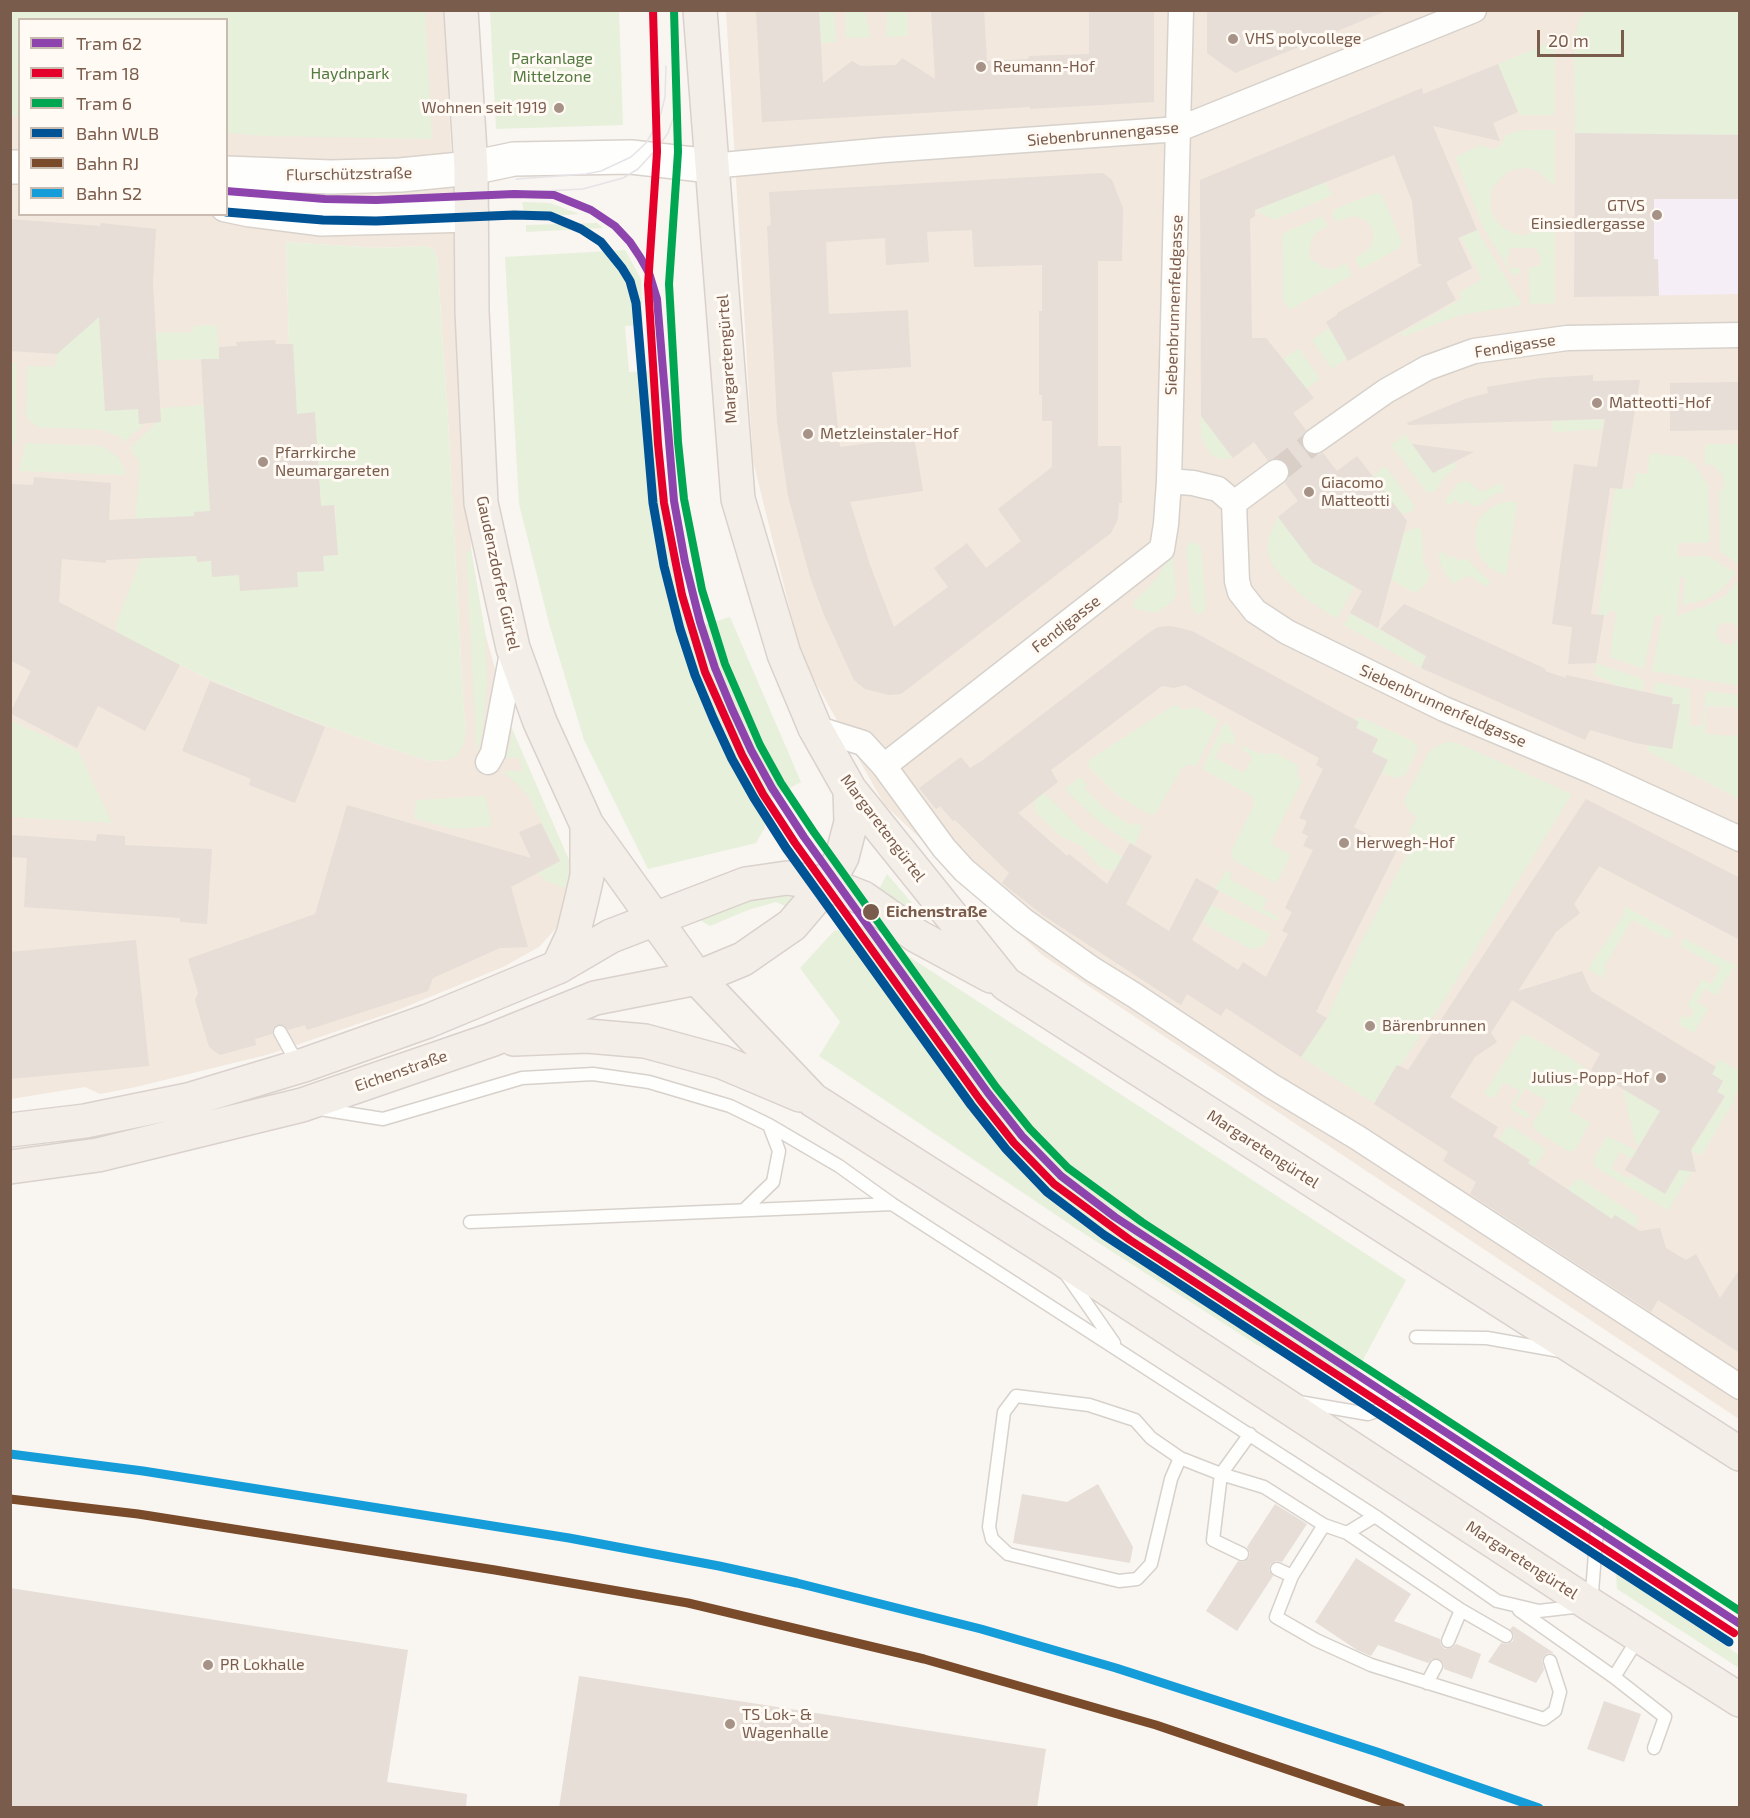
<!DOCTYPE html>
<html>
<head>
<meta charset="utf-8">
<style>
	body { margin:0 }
	#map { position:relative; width:1750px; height:1818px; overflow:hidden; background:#f9f5f0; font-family:"Exo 2",sans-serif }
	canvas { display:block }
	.frame { position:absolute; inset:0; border:12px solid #7a5c4d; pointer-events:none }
	.legend { position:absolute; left:18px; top:18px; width:210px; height:198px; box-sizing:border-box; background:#fffaf3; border:2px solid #cabbb1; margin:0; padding:8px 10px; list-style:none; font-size:18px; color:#7a5c4d }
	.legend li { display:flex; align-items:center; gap:12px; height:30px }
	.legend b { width:30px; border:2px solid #cabbb1 }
	.scale { position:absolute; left:1537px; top:30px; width:87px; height:27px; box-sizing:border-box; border:3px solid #7a5c4d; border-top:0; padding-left:8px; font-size:18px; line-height:21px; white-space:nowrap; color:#7a5c4d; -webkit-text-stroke:4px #fffaf3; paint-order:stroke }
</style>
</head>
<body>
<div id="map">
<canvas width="1750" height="1818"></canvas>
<div class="frame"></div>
<ul class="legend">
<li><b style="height:8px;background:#8e44ad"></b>Tram 62</li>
<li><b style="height:8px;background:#e4002b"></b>Tram 18</li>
<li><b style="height:8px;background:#00a651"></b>Tram 6</li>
<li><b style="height:8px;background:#005395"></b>Bahn WLB</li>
<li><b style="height:8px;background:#7a4b2a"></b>Bahn RJ</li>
<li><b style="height:8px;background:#159dd9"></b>Bahn S2</li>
</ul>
<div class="scale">20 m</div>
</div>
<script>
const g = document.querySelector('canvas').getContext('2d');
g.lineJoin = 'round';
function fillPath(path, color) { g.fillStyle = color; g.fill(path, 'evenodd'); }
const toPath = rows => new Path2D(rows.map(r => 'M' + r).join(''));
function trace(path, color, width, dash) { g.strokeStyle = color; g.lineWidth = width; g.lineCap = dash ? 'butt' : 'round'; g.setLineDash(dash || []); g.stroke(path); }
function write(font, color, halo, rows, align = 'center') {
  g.font = font + ' "Exo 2",sans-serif'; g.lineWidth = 6; g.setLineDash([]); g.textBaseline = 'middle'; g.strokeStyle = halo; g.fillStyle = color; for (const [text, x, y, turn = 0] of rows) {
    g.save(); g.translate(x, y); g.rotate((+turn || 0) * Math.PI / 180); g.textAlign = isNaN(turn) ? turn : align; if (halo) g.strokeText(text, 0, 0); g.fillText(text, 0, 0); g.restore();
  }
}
fillPath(toPath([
	[10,11,444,11,471,549,485,633,512,729,571,865,572,879,559,925,539,947,503,967,393,1012,270,1054,136,1087,100,1094,85,1087,11,1099],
	[20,20,226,20,226,214,20,214],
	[286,242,376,248,425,246,433,249,437,257,448,420,463,701,466,730,448,760,430,761,383,746,280,709,205,677,118,633,196,557,197,562,338,555,335,505,321,505,315,412,297,414,289,344],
	[726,11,1739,11,1739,1419,1042,955,884,804,802,658,753,461]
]), '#f2e8de');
fillPath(toPath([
	[1575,133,1739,135,1739,294,1574,297]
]), '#f6eef6');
fillPath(toPath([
	[10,11,425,11,432,139,266,136,227,133,226,20,20,20,19,117,11,116],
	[490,11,619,11,623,125,496,129],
	[819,11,834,11,836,42,821,43],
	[845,11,865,11,870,37,846,38],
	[887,11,907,11,908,36,886,37],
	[1587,11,1739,11,1739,135,1575,133,1574,41,1580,18],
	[1551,42,1555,46,1555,115,1520,115,1498,64],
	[1521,130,1555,130,1555,186,1537,171,1527,168,1515,169,1506,173,1492,188,1490,198,1490,209,1495,219,1502,227,1512,233,1523,235,1533,233,1545,227,1555,217,1555,303,1530,304,1529,267,1537,267,1540,264,1541,256,1537,253,1537,248,1510,248,1510,254,1507,256,1507,263,1511,268,1520,268,1520,272,1515,276,1512,274,1483,227,1455,157,1481,145,1490,149,1497,148,1503,142,1506,135],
	[1325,182,1333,195,1274,220,1255,210],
	[1375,193,1382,195,1402,243,1399,248,1361,269,1355,259,1370,248,1374,234,1371,227,1367,221,1354,216,1336,222,1332,214,1335,209],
	[522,202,550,203,579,214,525,218],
	[1321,216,1328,226,1316,233,1312,239,1309,252,1311,259,1322,267,1328,269,1335,269,1346,263,1352,275,1291,309,1288,307,1283,300,1282,234],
	[597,223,603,228,526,232,526,225],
	[1477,230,1522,305,1460,315,1402,337,1400,334,1461,299,1459,293,1482,279,1461,237],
	[286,242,376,248,425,246,433,249,437,257,448,420,463,701,466,730,464,744,456,756,448,760,430,761,383,746,280,709,205,677,117,633,116,624,141,559,135,525,139,478,139,461,130,448,157,422,161,422,161,408,222,404,205,419,210,511,194,512,194,516,139,519,184,556,196,556,197,562,337,555,335,505,321,506,315,413,297,414,289,344],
	[625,250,641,279,643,325,625,326,629,372,652,371,656,461,662,513,691,629,730,617,801,782,759,805,764,816,765,827,756,843,648,869,584,740,550,627,519,504,505,257],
	[97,287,105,410,138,409,139,423,145,423,124,442,120,437,102,430,38,427,29,421,26,414,27,366,55,367,57,354],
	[217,325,219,359,156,360,155,333,193,332,193,326],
	[1329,328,1347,358,1332,369,1312,340],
	[1299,348,1320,379,1306,389,1283,359],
	[11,362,16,363,16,440,11,449],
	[1201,416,1233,458,1221,459,1211,455,1201,437],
	[1603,419,1603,429,1553,432,1552,421],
	[1405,434,1433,473,1454,462,1457,466,1444,478,1436,490,1430,493,1425,490,1391,445],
	[26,443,102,446,119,458,126,475,19,471],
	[1707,444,1739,444,1739,565,1720,551,1719,490,1723,490,1723,478,1721,473,1711,464,1708,466,1705,462,1705,448],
	[1650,453,1684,457,1694,464,1708,485,1710,540,1707,543,1678,543,1678,557,1708,556,1736,573,1722,589,1705,600,1682,605,1685,580,1680,576,1677,616,1706,606,1726,595,1739,579,1739,629,1734,623,1724,623,1718,626,1716,633,1719,641,1727,645,1734,643,1739,637,1739,686,1652,671,1663,615,1655,615,1644,669,1610,657,1616,612,1609,611,1607,616,1598,614,1615,488,1633,489,1636,473,1647,474],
	[1383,467,1387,468,1415,506,1413,511,1401,514,1373,477],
	[1465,481,1469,482,1481,492,1501,483,1504,492,1495,494,1478,506,1474,506,1467,500,1463,505,1454,500,1451,505,1444,502,1458,483],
	[1503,502,1517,502,1506,575,1493,570,1483,561,1476,547,1475,533,1479,518,1490,508],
	[1278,517,1355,586,1337,619,1305,598,1281,576,1271,562,1267,549,1269,536],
	[1418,527,1422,531,1423,562,1430,575,1425,585,1415,593,1391,580,1404,532],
	[1193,541,1201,547,1206,607,1203,612,1197,615,1191,607,1186,548,1188,543],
	[471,549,485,633,487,683,482,734,477,755,466,553],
	[1445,552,1447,558,1456,556,1458,561,1468,559,1477,570,1491,581,1487,587,1475,580,1471,575,1468,578,1466,576,1453,584,1443,570,1438,554],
	[1170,555,1173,558,1176,595,1172,602,1156,613,1135,609,1133,606,1134,602,1156,579],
	[1350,613,1426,656,1421,668,1344,625],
	[1596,663,1640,678,1644,682,1642,691,1615,685,1594,674],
	[1655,682,1690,689,1690,726,1702,726,1706,691,1739,695,1739,712,1735,707,1706,706,1705,734,1735,736,1739,732,1739,799,1651,753,1648,750,1647,745,1672,749,1679,715,1670,713,1673,697,1653,693],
	[1174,705,1185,710,1195,707,1219,720,1197,765,1188,765,1181,769,1156,813,1150,815,1117,795,1089,767,1089,760],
	[1360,717,1413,741,1417,746,1416,753,1405,775,1395,778,1382,773,1387,760,1372,752,1378,739,1356,727,1354,720],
	[10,720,78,751,112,823,11,817],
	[1224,723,1229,726,1236,740,1233,745,1227,742,1222,744,1215,758,1244,773,1252,759,1250,755,1241,749,1243,746,1255,752,1266,754,1276,753,1299,766,1297,771,1298,777,1302,781,1272,840,1273,845,1291,855,1276,883,1235,861,1232,856,1231,851,1254,805,1252,796,1202,769],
	[512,729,571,865,572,879,570,889,545,881,538,873,560,861,530,799,517,784,502,771,522,771,520,758,505,758,510,744],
	[1447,742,1455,742,1572,794,1448,994,1400,1066,1397,1065,1374,1103,1301,1057,1327,1018,1359,946,1409,851,1411,838,1409,831,1416,818,1414,814,1408,810,1405,803,1406,796,1428,754,1433,748],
	[1080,777,1087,785,1084,788,1106,809,1132,826,1135,822,1143,827,1134,846,1097,820,1064,789],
	[1041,790,1082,830,1127,860,1120,869,1109,871,1097,865,1083,847,1060,836,1035,812,1034,800],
	[485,796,492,826,453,829,414,818,416,800],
	[1226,870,1232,874,1230,879,1267,899,1263,909,1279,917,1277,921,1215,889],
	[887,874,925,918,924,923,877,893],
	[787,896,791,897,792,900,787,907,776,902,748,910,710,926,700,920,699,918,748,901],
	[1211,905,1270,934,1264,945,1258,948,1250,949,1208,926,1203,921,1201,915],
	[1624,906,1671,931,1674,935,1668,939,1632,920,1604,967,1607,970,1602,978,1588,969,1625,912],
	[862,926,1406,1280,1351,1382,1257,1345,1074,1227,819,1056,840,1022,800,968,834,931],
	[1686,939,1738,967,1733,968,1717,996,1705,989,1697,1002,1708,1009,1694,1033,1678,1024,1683,1015,1690,1019,1694,1010,1687,1006,1702,979,1711,984,1720,968,1682,947,1682,940],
	[1527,1035,1571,1058,1585,1068,1589,1076,1569,1110,1590,1123,1575,1150,1569,1152,1535,1130,1533,1123,1547,1101,1541,1097,1525,1088,1515,1105,1530,1114,1527,1119,1510,1108,1520,1091,1504,1082,1494,1099,1484,1093,1521,1036],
	[1719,1059,1739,1071,1739,1087,1734,1097,1734,1101,1701,1156,1691,1150,1725,1097,1717,1092,1723,1081,1712,1074],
	[1623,1089,1656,1108,1670,1095,1639,1146,1635,1142],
	[1511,1126,1544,1148,1545,1152,1534,1168,1528,1163,1530,1159,1499,1139,1507,1127],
	[1607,1136,1637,1151,1632,1159,1620,1152,1611,1168,1627,1178,1635,1177,1665,1193,1681,1168,1692,1172,1668,1210,1595,1167,1593,1160],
	[1580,1179,1637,1216,1638,1221,1634,1227,1615,1215,1612,1219,1568,1190,1574,1181],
	[1616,1572,1739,1655,1739,1668,1617,1589]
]), '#e7f0db');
fillPath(toPath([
	[756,10,819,10,823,83,852,61,861,66,896,65,902,58,935,79,931,10,984,10,987,61,1028,59,1029,56,1089,54,1089,10,1154,10,1154,102,1030,109,1030,107,762,122],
	[1207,10,1386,10,1386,11,1235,73,1207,53],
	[1498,64,1518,112,1493,123,1500,141,1433,126,1477,230,1458,238,1472,268,1446,282,1456,300,1348,361,1326,322,1337,315,1337,313,1422,265,1418,263,1412,201,1394,155,1255,210,1255,216,1250,219,1252,338,1266,338,1314,398,1293,413,1306,430,1302,436,1301,442,1303,449,1310,454,1317,455,1323,453,1337,471,1357,456,1407,521,1378,628,1350,613,1362,591,1313,563,1278,517,1298,501,1285,483,1289,478,1290,471,1287,463,1281,459,1275,458,1268,461,1254,442,1233,458,1201,416,1200,180,1422,88,1423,94],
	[1575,133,1740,135,1740,199,1654,199,1654,259,1658,259,1659,296,1574,297],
	[1103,173,1112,180,1123,208,1122,261,1098,261,1098,446,1121,446,1122,503,1119,503,1118,519,1111,533,901,694,889,695,865,689,854,680,824,615,810,577,788,496,777,421,767,226,771,225,769,192],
	[972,230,974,267,1042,265,1042,311,1039,311,1039,395,1042,395,1042,421,1052,421,1052,467,998,509,1021,541,986,568,967,543,934,568,948,587,894,627,870,565,850,502,923,491,914,437,840,447,832,372,911,367,908,310,829,314,826,242,885,238,886,265,929,262,927,232],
	[10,219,100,226,101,223,156,229,153,283,161,422,139,424,138,409,105,411,99,317,57,354,10,351],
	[275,340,276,344,293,344,297,414,315,412,321,506,334,505,338,555,323,556,324,571,297,572,298,587,240,591,239,575,212,577,211,561,197,562,196,556,106,560,106,563,62,559,59,602,180,665,145,731,98,706,77,748,10,713,31,671,10,660,10,484,33,485,34,477,111,483,109,520,194,516,194,512,210,511,201,359,219,359,219,347,237,346,236,342],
	[1593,375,1593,381,1640,380,1622,489,1610,488,1591,614,1604,615,1596,663,1568,664,1572,627,1552,624,1574,464,1597,467,1605,419,1408,425,1407,423,1465,399,1488,393,1487,387,1541,378],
	[1740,382,1740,430,1670,431,1670,383],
	[1412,444,1474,452,1433,473],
	[1404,604,1546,669,1545,671,1566,678,1566,675,1673,698,1672,704,1680,704,1672,749,1635,743,1590,730,1585,740,1421,668,1426,656,1380,629],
	[1171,626,1192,631,1359,722,1356,728,1378,739,1372,752,1388,760,1354,827,1397,850,1316,1012,1327,1018,1301,1057,1226,1008,1221,1016,1187,994,1181,1005,1044,916,1002,883,1009,873,955,820,953,821,940,806,936,809,919,788,961,757,970,768,983,760,1147,634,1158,627],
	[1185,685,1319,758,1316,765,1323,769,1299,818,1307,821,1302,833,1308,836,1303,846,1313,850,1285,908,1292,912,1282,931,1288,934,1266,977,1243,962,1238,970,1192,940,1219,891,1196,878,1169,931,1126,904,1152,856,1130,843,1107,884,1069,854,1067,856,1018,813,1058,782,1051,770,1162,686,1174,688],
	[210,681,325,727,295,803,249,785,251,779,182,751],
	[1586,799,1740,878,1740,940,1599,866,1574,904,1580,913,1556,932,1518,991,1582,971,1591,991,1716,1067,1712,1074,1723,1081,1717,1092,1725,1096,1691,1150,1696,1172,1679,1170,1665,1194,1625,1170,1660,1111,1591,1070,1600,1054,1512,1000,1491,1033,1497,1042,1475,1057,1450,1097,1498,1127,1493,1136,1530,1160,1528,1163,1612,1219,1615,1215,1640,1231,1660,1228,1666,1248,1686,1260,1696,1254,1720,1298,1740,1269,1740,1353,1658,1300,1651,1312,1470,1194,1476,1182,1443,1161,1448,1152,1374,1104,1397,1065,1408,1070],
	[347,805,531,858,519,832,541,823,560,861,511,887,528,947,500,948,433,978,428,991,307,1030,305,1025,288,1030,284,1025,277,1025,273,1028,272,1034,255,1039,256,1045,220,1055,209,1047,195,1000,198,993,188,959,315,914],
	[97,834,125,836,125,845,212,849,207,924,180,922,180,918,24,907,27,858,11,857,12,835,96,841],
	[136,940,149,1066,10,1079,10,952],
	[1098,1484,1133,1547,1130,1563,1013,1543,1022,1494,1067,1502],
	[1275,1504,1307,1524,1282,1562,1276,1561,1270,1565,1269,1570,1273,1576,1237,1631,1206,1611,1238,1561,1243,1562,1249,1558,1250,1553,1247,1547],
	[1356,1558,1411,1594,1394,1621,1440,1639,1441,1645,1445,1649,1452,1648,1456,1644,1481,1654,1472,1679,1444,1669,1443,1662,1439,1659,1432,1659,1428,1663,1378,1645,1371,1656,1357,1650,1315,1622],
	[10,1588,408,1650,387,1782,467,1794,466,1808,10,1808],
	[1513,1626,1554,1653,1548,1653,1544,1656,1542,1660,1544,1670,1536,1683,1488,1662,1501,1643,1507,1644,1513,1641,1514,1635,1510,1629],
	[579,1676,1046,1749,1037,1808,559,1808],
	[1604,1701,1641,1714,1624,1762,1587,1749]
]), '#e6ded7');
trace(toPath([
	[1276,472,1315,441]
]), '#d9cfc7', 24, [24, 12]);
const lane = toPath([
	[280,1032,291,1052,301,1062],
	[320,1109,383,1119,522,1078,593,1074,649,1082,730,1106,769,1125,839,1166,892,1204,1375,1516,1497,1601,1539,1611,1591,1605,1597,1528],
	[744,1210,773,1182,779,1151,769,1125],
	[470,1222,892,1204],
	[1066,1274,1114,1343],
	[1416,1337,1487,1338,1560,1351],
	[1299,1402,1368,1414,1399,1403],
	[1180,1458,1171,1479,1151,1564,1137,1579,1119,1581,1008,1554,992,1539,989,1527,1004,1412,1016,1396,1089,1405,1135,1420,1151,1438,1180,1458,1221,1474,1264,1487,1324,1525],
	[1347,1533,1461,1610,1506,1636],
	[1242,1554,1213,1540,1221,1474,1250,1434],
	[1277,1569,1292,1576,1324,1525,1347,1533,1375,1516],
	[1292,1576,1276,1617,1316,1640,1371,1665,1544,1719,1555,1711,1560,1692,1550,1661],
	[1519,1610,1614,1677,1665,1717,1654,1748],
	[1448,1641,1461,1610],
	[1614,1677,1639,1637],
	[1427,1683,1436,1666]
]);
const street = toPath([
	[711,166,885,150,1179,129,1474,10],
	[1315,441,1386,391,1427,368,1474,351,1567,338,1740,335],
	[1169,481,1193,483,1218,489,1234,503],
	[1234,503,1237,581,1240,592,1255,611,1287,632,1444,709,1594,772,1740,839],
	[1234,503,1276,472],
	[815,728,863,743,884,766,944,848,964,870,1023,920,1092,969,1134,995,1270,1085,1358,1138,1740,1387],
	[488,762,493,753,513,648],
	[884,766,1162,549,1166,524,1169,481,1181,10]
]);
const secondary = toPath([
	[10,167,20,167],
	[226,173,331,177,400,175,471,168,514,159,631,157,711,166],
	[226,205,250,210,320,219,472,215]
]);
const primary = toPath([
	[461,10,471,168,472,311,481,503,513,648,540,722,587,825,697,978,813,1100,1050,1251,1591,1605,1740,1700],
	[700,10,738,499,784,654,815,728,850,790,1006,984,1740,1454],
	[558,967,573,935,582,898,587,876,587,825],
	[514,1039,587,1036,645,1041,722,1062,800,1095],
	[10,1130,85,1121,188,1100,304,1065,428,1021,558,967,611,936,746,884,787,878,827,884,863,898,917,936,991,976],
	[10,1167,98,1155,302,1105,491,1040,595,998,697,978,743,959,792,925,827,884,842,857,851,822,850,790]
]);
trace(lane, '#d7d1cb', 15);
trace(street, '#d7d1cb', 27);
trace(secondary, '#d9d2cb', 36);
trace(primary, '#dad1cc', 36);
trace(lane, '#fefefd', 12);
trace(street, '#fefefd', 24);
trace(secondary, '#fefefd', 33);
trace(primary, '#f3eee8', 33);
trace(toPath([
	[516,179,586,174,601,171,631,157,646,143,659,121,665,97,666,66],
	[393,199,583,189,623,178,638,169,659,146,668,133,677,107,678,69]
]), '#e6e3e7', 1.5);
trace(toPath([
	[226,212,323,220,376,221,514,215,550,216,581,229,601,242,622,268,630,281,636,303,653,503,664,566,680,629,695,675,713,718,732,759,754,798,786,848,971,1105,1006,1149,1047,1192,1104,1235,1729,1642]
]), '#005395', 9);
trace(toPath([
	[10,1499,138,1514,495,1570,688,1603,924,1659,1156,1725,1401,1808]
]), '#7a4b2a', 9);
trace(toPath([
	[10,1454,143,1471,569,1538,719,1566,797,1583,981,1629,1116,1668,1377,1752,1539,1808]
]), '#159dd9', 9);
trace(toPath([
	[226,191,325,199,376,200,514,194,554,195,591,210,615,226,630,242,640,257,649,273,657,299,674,501,685,562,700,622,715,668,732,709,751,750,772,788,804,837,988,1093,1022,1136,1061,1176,1115,1217,1740,1624]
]), '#8e44ad', 8);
trace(toPath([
	[653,10,657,152,648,285,658,444,664,503,682,595,705,672,742,755,763,794,795,843,980,1100,1014,1143,1054,1184,1130,1240,1734,1633]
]), '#e4002b', 8);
trace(toPath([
	[674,10,678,152,669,284,678,442,684,499,702,590,725,664,760,745,781,783,813,831,996,1087,1030,1129,1068,1168,1142,1222,1740,1611]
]), '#00a651', 8);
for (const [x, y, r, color] of [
	[1233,39,6,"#a69286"],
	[981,67,6,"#a69286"],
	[559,108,6,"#a69286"],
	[1657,215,6,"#a69286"],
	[1597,403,6,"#a69286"],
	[808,434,6,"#a69286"],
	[263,462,6,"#a69286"],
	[1309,492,6,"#a69286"],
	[1344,843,6,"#a69286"],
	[871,912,9,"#7a5c4d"],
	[1370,1026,6,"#a69286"],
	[1661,1078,6,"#a69286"],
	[208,1665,6,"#a69286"],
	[730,1724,6,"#a69286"]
]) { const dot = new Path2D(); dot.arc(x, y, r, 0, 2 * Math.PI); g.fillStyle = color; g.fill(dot); trace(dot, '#fffaf3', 2); }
write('16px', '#7a5c4d', '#fffaf3', [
	["VHS polycollege",1245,39],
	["Reumann-Hof",993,67],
	["Wohnen seit 1919",547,108,"right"],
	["GTVS",1645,206,"right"],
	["Einsiedlergasse",1645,224,"right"],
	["Matteotti-Hof",1609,403],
	["Metzleinstaler-Hof",820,434],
	["Pfarrkirche",275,453],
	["Neumargareten",275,471],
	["Giacomo",1321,483],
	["Matteotti",1321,501],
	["Herwegh-Hof",1356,843],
	["Bärenbrunnen",1382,1026],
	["Julius-Popp-Hof",1649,1078,"right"],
	["PR Lokhalle",220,1665],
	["TS Lok- &",742,1715],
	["Wagenhalle",742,1733]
], 'left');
write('16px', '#537a41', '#fffaf3', [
	["Parkanlage",552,59],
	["Mittelzone",552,77],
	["Haydnpark",350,74]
]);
write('16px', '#7a5c4d', '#fffaf3', [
	["Siebenbrunnengasse",1103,134,-5],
	["Flurschützstraße",349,174,-1],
	["Siebenbrunnenfeldgasse",1174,305,-88],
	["Fendigasse",1515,346,-9],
	["Margaretengürtel",727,359,-94],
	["Gaudenzdorfer Gürtel",498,573,78],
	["Fendigasse",1066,624,-38],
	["Siebenbrunnenfeldgasse",1443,706,24],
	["Margaretengürtel",883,828,53],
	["Eichenstraße",401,1071,-19],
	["Margaretengürtel",1263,1149,33],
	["Margaretengürtel",1522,1560,33]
]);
write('bold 16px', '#7a5c4d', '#fffaf3', [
	["Eichenstraße",886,912]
], 'left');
</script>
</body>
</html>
